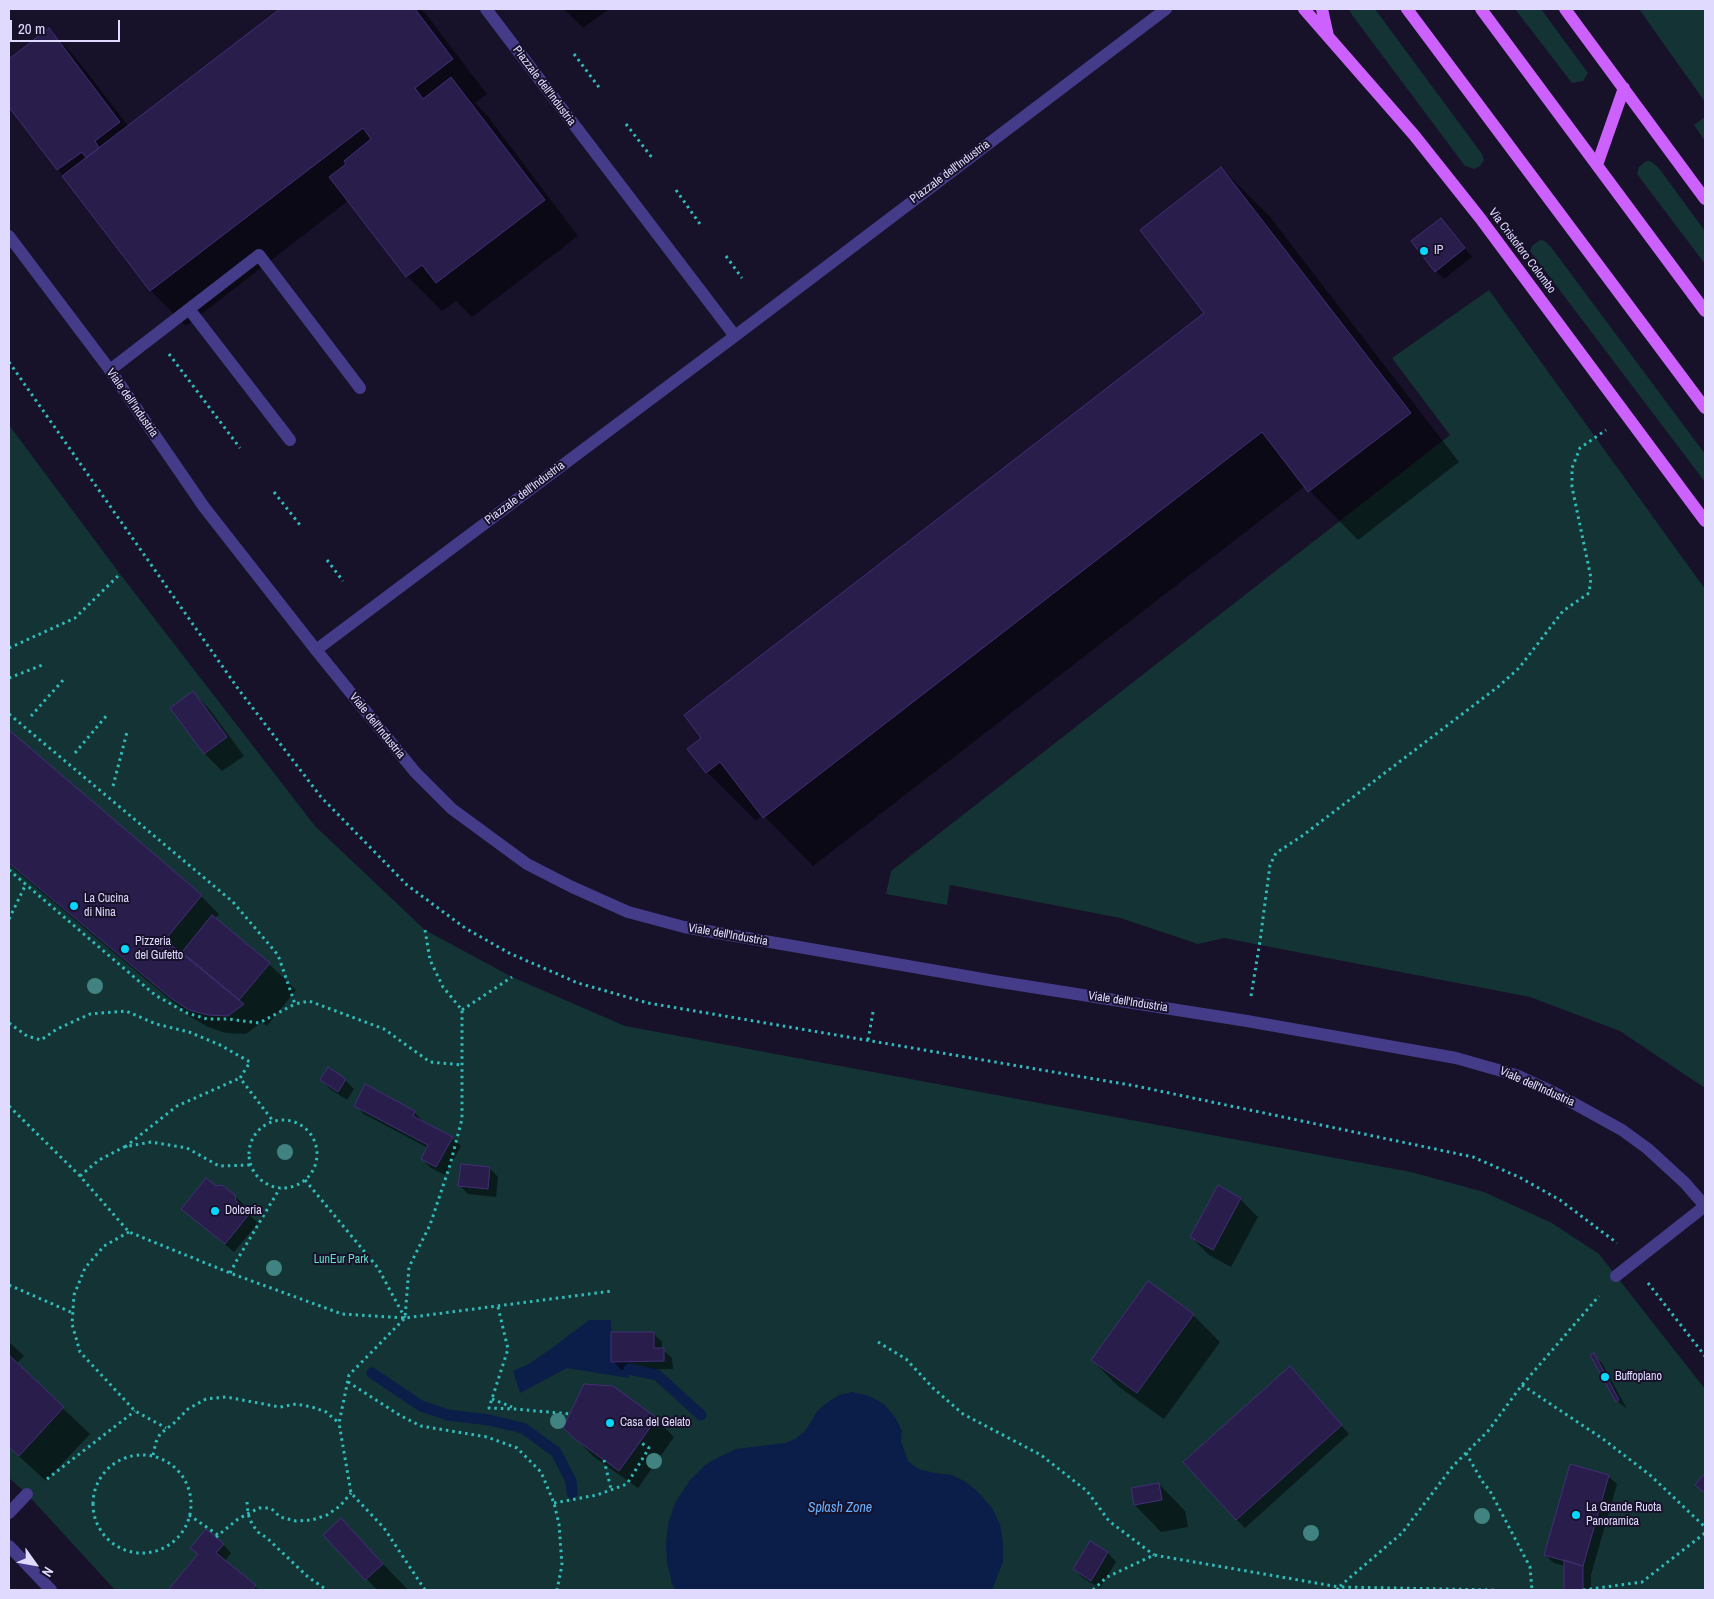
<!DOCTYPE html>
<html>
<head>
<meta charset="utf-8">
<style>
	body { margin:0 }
	#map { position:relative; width:1714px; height:1599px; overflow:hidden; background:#17112a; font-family:"Archivo Narrow",sans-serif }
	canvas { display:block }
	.frame { position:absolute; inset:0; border:10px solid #e0daff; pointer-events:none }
	.north { position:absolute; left:10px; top:1539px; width:50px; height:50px; -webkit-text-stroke:4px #17112a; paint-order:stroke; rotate:122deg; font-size:14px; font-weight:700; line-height:20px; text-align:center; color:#e0daff }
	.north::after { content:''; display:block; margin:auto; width:18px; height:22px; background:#e0daff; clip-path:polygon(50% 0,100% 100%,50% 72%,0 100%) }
	.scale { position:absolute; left:10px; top:20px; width:110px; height:22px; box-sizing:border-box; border:2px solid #e0daff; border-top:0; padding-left:6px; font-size:15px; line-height:18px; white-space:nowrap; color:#e0daff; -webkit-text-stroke:4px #17112a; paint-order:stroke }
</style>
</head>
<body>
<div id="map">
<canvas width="1714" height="1599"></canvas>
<div class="frame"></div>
<div class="north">N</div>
<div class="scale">20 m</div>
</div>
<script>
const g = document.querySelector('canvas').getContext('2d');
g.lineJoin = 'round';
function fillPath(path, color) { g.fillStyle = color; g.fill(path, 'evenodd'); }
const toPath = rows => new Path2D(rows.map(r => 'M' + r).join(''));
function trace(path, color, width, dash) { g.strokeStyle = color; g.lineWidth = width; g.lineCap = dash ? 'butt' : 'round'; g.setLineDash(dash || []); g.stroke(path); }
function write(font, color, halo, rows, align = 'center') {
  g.font = font + ' "Archivo Narrow",sans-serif'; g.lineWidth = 4; g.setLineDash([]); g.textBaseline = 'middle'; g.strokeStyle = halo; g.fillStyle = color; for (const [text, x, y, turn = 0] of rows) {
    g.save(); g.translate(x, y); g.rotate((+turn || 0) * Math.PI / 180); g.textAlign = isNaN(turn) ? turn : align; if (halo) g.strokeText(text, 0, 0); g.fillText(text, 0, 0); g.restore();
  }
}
fillPath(toPath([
	[1349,9,1375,9,1482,154,1484,160,1480,166,1475,169,1465,166,1352,15],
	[1515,9,1541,9,1588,73,1583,81,1572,83],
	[1639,9,1705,9,1705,102],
	[1705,117,1705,141,1694,125],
	[1646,161,1650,161,1658,167,1705,231,1705,264,1637,174,1639,167],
	[1540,240,1545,241,1551,247,1705,454,1705,482,1530,251,1532,246],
	[1489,290,1705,589,1705,1088,1620,1031,1530,997,1224,938,1198,944,1120,918,950,885,947,905,886,894,891,871,1450,435,1392,358],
	[9,425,120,574,315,826,425,930,512,977,625,1026,1411,1172,1484,1192,1552,1223,1599,1254,1705,1389,1705,1590,115,1590,27,1494,9,1478]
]), '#143334');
fillPath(toPath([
	[589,1320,611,1320,612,1361,630,1361,629,1378,567,1368,520,1393,513,1371,529,1364,552,1348],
	[852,1392,870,1396,885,1405,895,1417,902,1431,901,1441,908,1461,918,1469,935,1473,952,1475,966,1482,979,1493,992,1508,1000,1524,1003,1542,1003,1562,992,1590,675,1590,672,1584,667,1562,666,1544,668,1524,675,1503,690,1480,705,1465,719,1457,736,1449,785,1443,795,1439,805,1431,818,1410,828,1402,839,1395]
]), '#0b1e49');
fillPath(toPath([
	[282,9,422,9,487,94,475,103,486,114,578,236,472,317,456,301,442,311,407,276,349,200,186,326,151,291,9,105,9,61,49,30,75,57,129,127],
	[564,9,609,9,583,28],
	[1221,168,1270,217,1459,462,1358,540,1305,486,813,866,763,815,756,821,707,772,1206,314],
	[1441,219,1472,257,1444,279,1436,271],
	[193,692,210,710,244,756,222,771,204,753],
	[9,731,201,896,219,914,215,919,269,964,296,990,267,1026,262,1022,246,1034,226,1033,208,1027,191,1017,9,865],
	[185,954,192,961,191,963,184,957],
	[328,1069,345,1080,354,1089,347,1100,330,1089,322,1080],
	[356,1106,414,1112,423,1121,422,1122,452,1138,461,1146,445,1175,431,1168,422,1159,428,1148,364,1114],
	[490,1168,498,1177,496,1197,468,1194,460,1186],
	[235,1196,244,1205,244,1210,258,1223,234,1252,182,1209],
	[1240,1199,1258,1217,1231,1267,1209,1255,1191,1237],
	[1148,1283,1193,1315,1220,1342,1164,1419,1119,1387,1092,1360],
	[653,1333,662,1342,662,1349,672,1358,673,1369,621,1370,613,1361],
	[9,1342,24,1356,16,1364,90,1434,46,1481,9,1447],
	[1593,1355,1602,1363,1627,1409,1617,1401],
	[1298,1376,1349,1434,1245,1528,1236,1519],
	[656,1419,674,1437,638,1488,594,1457,565,1428],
	[1608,1476,1617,1484,1591,1575,1591,1590,1565,1590,1565,1566,1554,1563,1545,1555],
	[1159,1484,1185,1511,1188,1527,1161,1532,1135,1505],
	[325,1535,367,1547,408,1590,377,1590],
	[1091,1543,1108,1553,1116,1562,1100,1588,1083,1578,1074,1569],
	[223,1544,231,1553,225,1561,259,1590,170,1590,199,1555,192,1548]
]), '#0007');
trace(toPath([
	[629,1369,657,1375,701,1415],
	[372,1373,421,1406,448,1415,489,1420,523,1428,556,1452,571,1481,572,1493]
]), '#0b1e49', 11);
const building = toPath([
	[280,9,415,9,453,59,415,88,423,99,451,77,545,200,436,283,422,265,406,277,329,177,346,164,344,161,371,139,363,128,150,291,62,176,280,9],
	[49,28,120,122,95,141,99,148,86,158,82,152,57,170,9,107,9,59,49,28],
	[1221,167,1411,413,1308,492,1262,432,763,818,720,762,706,773,687,749,701,738,684,715,1204,313,1140,230,1221,167],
	[1441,218,1465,248,1435,272,1411,241,1441,218],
	[193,691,227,737,204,754,170,708,193,691],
	[9,730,202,895,165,940,244,1004,228,1016,208,1015,189,1010,172,999,9,863,9,730],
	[212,915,270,963,239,1000,182,952,212,915],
	[328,1067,346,1079,338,1092,320,1080,328,1067],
	[365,1084,415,1111,413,1116,453,1137,436,1167,421,1159,428,1145,354,1106,365,1084],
	[461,1164,490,1167,488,1189,458,1186,461,1164],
	[206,1178,216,1186,222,1185,235,1195,236,1201,250,1213,225,1244,181,1209,206,1178],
	[1218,1185,1241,1198,1213,1250,1190,1237,1218,1185],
	[1148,1281,1194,1314,1137,1393,1091,1360,1148,1281],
	[611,1332,654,1332,654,1348,664,1348,664,1361,611,1362,611,1332],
	[1594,1353,1619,1400,1616,1402,1590,1355,1594,1353],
	[9,1355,64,1407,19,1456,9,1447,9,1355],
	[1290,1366,1342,1425,1236,1520,1183,1462,1290,1366],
	[584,1384,613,1386,657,1418,619,1471,575,1439,563,1428,584,1384],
	[1570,1464,1609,1475,1583,1566,1544,1555,1570,1464],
	[1705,1473,1705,1493,1695,1485,1705,1473],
	[1159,1483,1162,1500,1134,1505,1131,1488,1159,1483],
	[341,1518,383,1564,365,1580,323,1535,341,1518],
	[206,1529,224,1544,216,1553,256,1585,253,1589,255,1590,168,1590,198,1554,190,1548,206,1529],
	[1090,1541,1108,1552,1091,1581,1073,1569,1090,1541],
	[1564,1560,1583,1566,1583,1590,1564,1590,1564,1560]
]);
fillPath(building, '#291d4b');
trace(building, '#422f77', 1);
trace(toPath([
	[574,54,601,90],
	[626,124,653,159],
	[676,190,702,227],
	[726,256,742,278],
	[169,354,240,448],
	[9,362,239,690,321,797,407,885,465,928,509,953,578,983,648,1003,1136,1086,1473,1157,1519,1177,1560,1200,1617,1243],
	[274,492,300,525],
	[327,560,343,581],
	[9,648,75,618,120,574],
	[9,678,45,664],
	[9,714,233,902,278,955,295,1004,309,1001,384,1029,430,1062,463,1065],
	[31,716,64,679],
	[75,753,107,715],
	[113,786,127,732],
	[9,870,155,995,187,1013,207,1019,228,1019,259,1023,295,1004],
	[9,919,26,884],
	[425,930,430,960,443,987,462,1010,462,1119,450,1165,430,1225,409,1267,405,1318,349,1375,339,1423,351,1493,384,1528,425,1590],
	[1251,996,1260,941,1270,865,1276,853,1302,836,1499,686,1519,668,1563,611,1589,593,1591,578,1572,487,1572,468,1580,448,1606,430],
	[462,1010,512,977],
	[9,1023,27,1036,41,1040,57,1029,90,1014,126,1011,156,1024,189,1032,220,1045,250,1062,240,1078,273,1121],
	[868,1040,873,1012],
	[9,1106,80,1176,129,1232,230,1273,342,1314,405,1318,612,1291],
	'249 1154a34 34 0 1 1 68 0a34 34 0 1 1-68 0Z',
	[125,1147,177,1106,240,1078],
	[80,1176,99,1160,124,1147,151,1142,187,1148,219,1166,251,1165],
	[305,1180,378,1268,405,1318],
	[129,1232,104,1246,85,1268,74,1295,72,1324,80,1352,135,1411,166,1428],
	[230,1273,237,1260,280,1188],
	[1648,1283,1705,1356],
	[9,1285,73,1313],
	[498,1307,508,1349,489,1408,515,1409,570,1414],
	[878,1342,906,1359,933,1388,963,1414,1041,1455,1087,1491,1109,1521,1154,1555],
	[348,1382,401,1416,421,1426,487,1437,517,1448,541,1472,554,1503,559,1524,562,1565,557,1590],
	[1522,1385,1603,1439,1650,1475,1705,1527],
	[492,1399,512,1407],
	[1466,1453,1482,1481,1490,1491,1530,1567,1532,1590],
	[153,1455,156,1442,160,1434,174,1423,188,1409,206,1399,226,1397,280,1407,296,1404,312,1407,326,1412,339,1423],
	'93 1504a49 49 0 1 1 98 0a49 49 0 1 1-98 0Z',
	[604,1460,611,1489],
	[47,1479,135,1411],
	[247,1502,248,1514,252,1524,258,1532,267,1538,308,1577,327,1590],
	[554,1503,597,1495,627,1484,649,1448,640,1442],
	[189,1515,218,1535],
	[216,1537,238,1519,259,1508,269,1508,273,1510,280,1517,296,1521,312,1520,327,1515,340,1506,351,1493],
	[1093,1590,1107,1577,1154,1555,1339,1587,1402,1533,1453,1466,1488,1431,1522,1385,1599,1296],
	[1337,1590,1339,1587,1498,1590],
	[1583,1590,1642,1582,1705,1533]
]), '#31bcbc', 3, [2.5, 4]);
trace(toPath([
	[189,309,290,440],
	[110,370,259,255,360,388],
	[1616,1276,1705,1206],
	[9,1513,27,1494]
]), '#443c89', 12);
trace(toPath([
	[486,9,735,336],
	[9,236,110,370,204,507,316,650,415,772,452,809,527,864,572,887,628,912,684,927,994,981,1247,1021,1456,1058,1484,1066,1516,1075,1555,1093,1622,1130,1648,1149,1685,1183,1705,1206],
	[316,650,735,336,1166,9]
]), '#443c89', 12);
trace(toPath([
	[9,1546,51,1590]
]), '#443c89', 12);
trace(toPath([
	[1304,9,1414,135,1480,218,1705,521],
	[1322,9,1328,36],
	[1407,9,1705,408],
	[1481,9,1705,311],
	[1565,9,1705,199],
	[1597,165,1624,88]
]), '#cd61fe', 12);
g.fillStyle = '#418381';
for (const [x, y] of [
	[95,986],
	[285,1152],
	[274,1268],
	[558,1421],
	[654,1461],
	[1482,1516],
	[1311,1533]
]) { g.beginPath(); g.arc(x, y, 8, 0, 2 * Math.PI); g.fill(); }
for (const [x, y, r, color] of [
	[1424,251,5,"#07d6fe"],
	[74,906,5,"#07d6fe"],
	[125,949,5,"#07d6fe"],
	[215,1211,5,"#07d6fe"],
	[1605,1377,5,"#07d6fe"],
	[610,1423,5,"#07d6fe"],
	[1576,1515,5,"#07d6fe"]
]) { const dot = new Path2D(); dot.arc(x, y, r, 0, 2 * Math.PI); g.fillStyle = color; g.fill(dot); trace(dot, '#17112a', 2); }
write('12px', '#e0daff', '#17112a', [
	["Piazzale dell'Industria",544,86,53],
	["Piazzale dell'Industria",950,172,-37],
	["Via Cristoforo Colombo",1522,251,53],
	["Viale dell'Industria",132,403,55],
	["Piazzale dell'Industria",525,493,-37],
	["Viale dell'Industria",377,726,51],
	["Viale dell'Industria",728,935,10],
	["Viale dell'Industria",1128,1002,9],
	["Viale dell'Industria",1537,1087,24]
]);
write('12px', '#e0daff', '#17112a', [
	["IP",1434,251],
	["La Cucina",84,899],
	["di Nina",84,913],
	["Pizzeria",135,942],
	["del Gufetto",135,956],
	["Dolceria",225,1211],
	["Buffoplano",1615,1377],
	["Casa del Gelato",620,1423],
	["La Grande Ruota",1586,1508],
	["Panoramica",1586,1522]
], 'left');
write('12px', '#64e0c9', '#17112a', [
	["LunEur Park",341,1260]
]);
write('italic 14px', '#68b0fe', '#17112a', [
	["Splash Zone",840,1508]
]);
</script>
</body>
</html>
